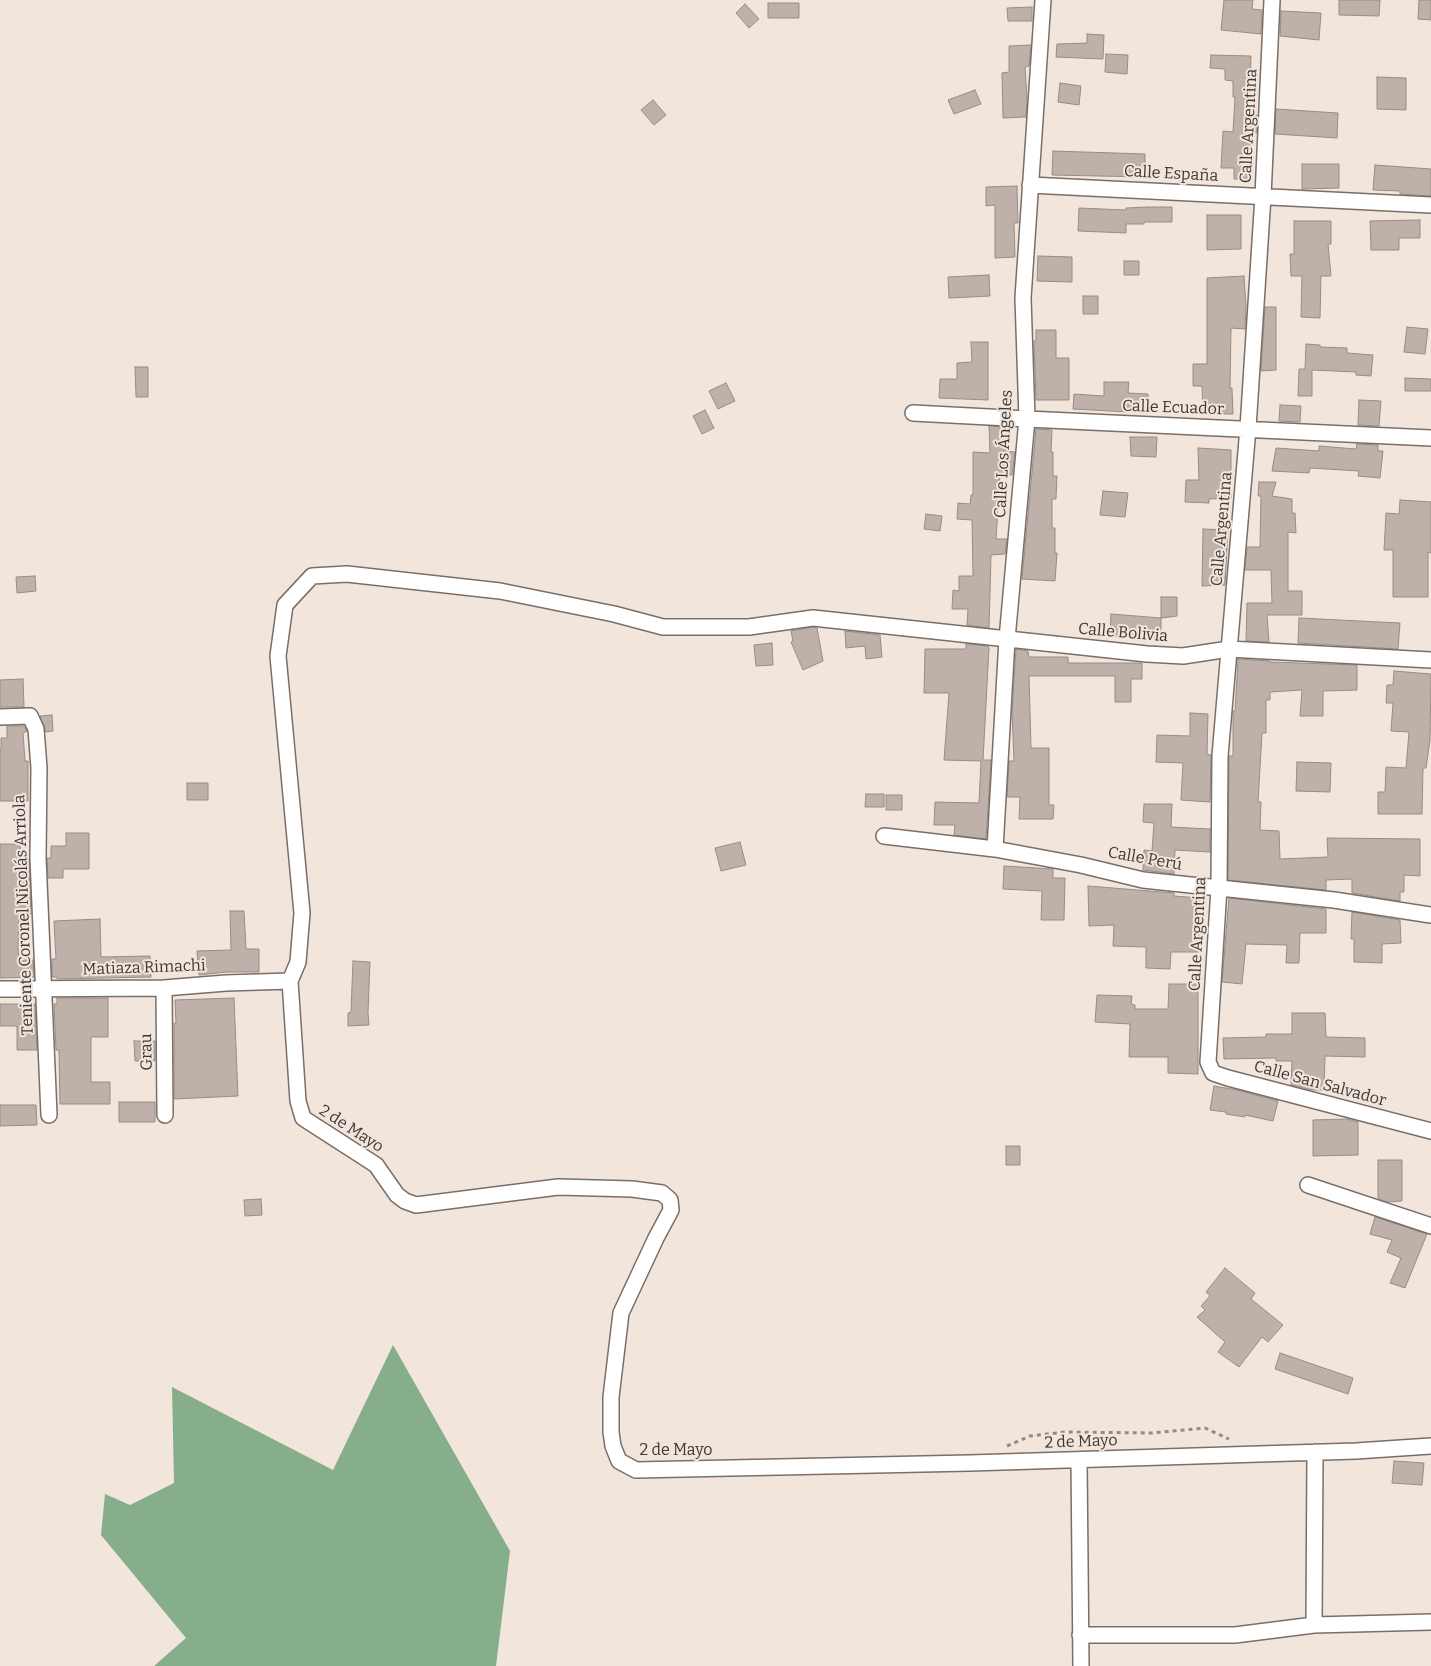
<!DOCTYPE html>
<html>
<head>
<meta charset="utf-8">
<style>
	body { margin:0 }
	canvas { display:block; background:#f2e5dc }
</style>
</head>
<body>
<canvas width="1431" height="1666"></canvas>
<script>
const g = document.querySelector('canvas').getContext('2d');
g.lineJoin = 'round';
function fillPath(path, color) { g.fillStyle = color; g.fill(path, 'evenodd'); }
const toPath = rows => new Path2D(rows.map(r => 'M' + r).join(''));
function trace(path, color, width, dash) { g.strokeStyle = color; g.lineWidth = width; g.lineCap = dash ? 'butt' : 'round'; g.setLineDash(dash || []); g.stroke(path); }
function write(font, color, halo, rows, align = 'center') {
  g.font = font + ' Bitter,serif'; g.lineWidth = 4; g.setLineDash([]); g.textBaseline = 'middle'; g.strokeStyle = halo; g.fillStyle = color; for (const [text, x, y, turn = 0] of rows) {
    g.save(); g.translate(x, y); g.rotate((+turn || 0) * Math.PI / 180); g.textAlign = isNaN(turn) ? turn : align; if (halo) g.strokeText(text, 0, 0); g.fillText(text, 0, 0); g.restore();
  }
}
fillPath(toPath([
	[393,1345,510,1551,496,1666,154,1666,186,1638,101,1535,105,1494,130,1505,174,1483,172,1387,333,1470]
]), '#86ae8b');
const building = toPath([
	[1224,0,1253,0,1252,9,1262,10,1261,34,1221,30,1224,0],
	[1339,0,1380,0,1379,16,1339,15,1339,0],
	[1419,0,1431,0,1431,20,1418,19,1419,0],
	[768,3,799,3,799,18,768,18,768,3],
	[745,4,759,19,749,28,736,13,745,4],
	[1032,7,1032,21,1008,21,1007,8,1032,7],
	[1281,11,1321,13,1319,40,1280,36,1281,11],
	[1087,34,1104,35,1103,59,1056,57,1057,44,1087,43,1087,34],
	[1031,45,1029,66,1025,67,1027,99,1026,117,1003,118,1002,73,1009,72,1009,46,1031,45],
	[1106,54,1128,55,1127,74,1105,72,1106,54],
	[1211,55,1251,56,1249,115,1257,115,1257,133,1251,132,1249,179,1234,179,1234,168,1221,168,1223,131,1233,132,1235,97,1233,97,1233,81,1225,80,1225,69,1210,68,1211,55],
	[1377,77,1406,78,1406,110,1377,109,1377,77],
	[1060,83,1081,86,1079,105,1058,102,1060,83],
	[975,90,981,104,954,114,948,100,975,90],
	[653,100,666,115,654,125,641,110,653,100],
	[1276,109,1338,113,1337,138,1275,134,1276,109],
	[1053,151,1145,154,1145,177,1052,175,1053,151],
	[1302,164,1339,164,1339,188,1302,189,1302,164],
	[1375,165,1431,169,1431,196,1400,194,1400,191,1373,190,1375,165],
	[1017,186,1018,223,1014,223,1015,257,995,258,995,205,986,206,986,187,1017,186],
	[1147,207,1172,207,1172,222,1144,222,1144,224,1126,224,1126,233,1078,231,1079,208,1126,210,1126,208,1147,207],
	[1207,215,1241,215,1241,249,1207,250,1207,215],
	[1420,220,1420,238,1399,238,1399,250,1371,250,1370,221,1420,220],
	[1294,221,1331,221,1331,244,1328,244,1331,276,1321,276,1320,318,1301,317,1302,276,1291,276,1290,254,1294,254,1294,221],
	[1038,256,1072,257,1072,282,1037,281,1038,256],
	[1124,261,1139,261,1139,275,1124,275,1124,261],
	[989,275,990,296,949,298,948,277,989,275],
	[1244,276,1246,307,1245,329,1231,328,1230,388,1232,388,1233,414,1203,414,1202,386,1193,386,1193,364,1207,364,1207,278,1244,276],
	[1083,296,1098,296,1098,314,1083,314,1083,296],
	[1265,307,1276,307,1276,370,1261,371,1265,307],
	[1407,327,1428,329,1425,354,1404,352,1407,327],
	[1036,330,1056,330,1056,358,1069,358,1069,400,1036,400,1034,341,1036,341,1036,330],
	[971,342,988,342,988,400,939,398,940,379,957,379,957,363,972,362,971,342],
	[1306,344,1320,345,1320,347,1347,348,1347,353,1373,355,1371,376,1356,375,1356,372,1312,370,1312,396,1298,396,1299,369,1305,369,1306,344],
	[135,367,148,367,148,397,136,397,135,367],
	[1405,378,1431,379,1431,391,1405,391,1405,378],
	[1104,382,1129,382,1128,393,1148,394,1148,411,1128,410,1128,412,1073,409,1074,394,1104,396,1104,382],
	[726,383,735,401,718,409,709,391,726,383],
	[1359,400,1381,401,1379,426,1358,425,1359,400],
	[1280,405,1301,406,1300,422,1279,421,1280,405],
	[705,410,714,428,702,434,693,416,705,410],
	[989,426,1005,427,1006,451,1015,452,1012,475,1000,475,996,539,1007,539,1005,554,991,555,989,628,967,625,968,609,952,609,953,590,959,591,959,576,973,576,972,520,957,519,958,503,970,504,971,495,973,495,973,452,990,453,989,426],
	[1036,429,1052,430,1051,452,1053,452,1053,476,1057,476,1056,499,1052,499,1052,528,1055,528,1055,553,1057,553,1055,581,1022,579,1036,429],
	[1130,437,1157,437,1156,457,1131,456,1130,437],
	[1357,444,1378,445,1378,451,1383,451,1380,478,1358,476,1359,471,1310,468,1309,473,1272,471,1276,448,1319,451,1319,446,1356,449,1357,444],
	[1198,448,1231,450,1231,498,1209,499,1209,503,1185,502,1186,480,1199,480,1198,448],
	[1259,482,1276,482,1272,496,1292,499,1292,513,1295,513,1296,533,1288,532,1288,591,1302,591,1302,615,1267,615,1269,642,1246,641,1247,603,1272,603,1271,570,1245,570,1247,547,1260,547,1261,496,1258,496,1259,482],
	[1103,491,1128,493,1125,517,1100,515,1103,491],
	[1400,500,1431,502,1431,553,1428,552,1428,597,1393,597,1393,550,1384,550,1386,513,1399,514,1400,500],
	[926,514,942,516,940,531,924,529,926,514],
	[1203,529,1228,530,1225,585,1202,586,1203,529],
	[35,576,36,591,17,593,16,577,35,576],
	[1161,597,1177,597,1177,616,1161,618,1161,597],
	[1111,614,1161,618,1161,638,1110,636,1111,614],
	[1299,618,1400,623,1398,649,1298,643,1299,618],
	[813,627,817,628,823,661,803,670,791,642,793,641,791,631,813,627],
	[845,631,880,635,882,657,866,659,865,646,846,648,845,631],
	[772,643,773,665,756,666,754,645,772,643],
	[966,644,988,646,989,648,983,760,991,760,986,839,954,835,955,825,934,825,935,802,979,803,981,761,944,760,949,693,924,693,925,649,966,649,966,644],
	[1016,649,1028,651,1029,657,1068,657,1068,663,1142,663,1142,679,1131,679,1131,702,1115,702,1115,676,1029,676,1031,748,1049,748,1049,805,1054,805,1053,819,1019,819,1020,797,1007,797,1009,761,1014,761,1012,712,1016,649],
	[1238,659,1270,661,1270,662,1357,665,1357,690,1323,691,1323,716,1300,716,1302,690,1270,692,1270,700,1266,700,1266,733,1262,733,1258,802,1261,802,1260,830,1279,831,1280,859,1328,857,1327,838,1420,839,1420,876,1404,875,1404,892,1400,892,1400,901,1352,893,1352,879,1326,880,1326,890,1228,880,1229,756,1233,756,1233,711,1235,711,1238,659],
	[1394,671,1431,674,1430,740,1426,768,1423,768,1422,814,1378,814,1378,792,1385,792,1386,767,1406,768,1409,732,1391,731,1393,703,1386,703,1387,685,1393,685,1394,671],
	[23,679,24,707,0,707,0,680,23,679],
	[1190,713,1208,714,1207,754,1211,755,1210,802,1181,800,1183,763,1156,762,1157,735,1190,736,1190,713],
	[52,715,53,731,46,732,40,716,52,715],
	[7,726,24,726,27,731,23,733,25,761,28,761,28,801,0,801,0,750,1,750,1,738,7,738,7,726],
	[1297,762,1331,763,1330,792,1296,791,1297,762],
	[187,783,208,783,208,800,187,800,187,783],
	[866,794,884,794,884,807,865,807,866,794],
	[886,795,902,795,902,810,886,810,886,795],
	[1144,804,1172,804,1171,827,1210,829,1210,852,1175,850,1174,874,1143,870,1144,850,1152,851,1154,823,1143,822,1144,804],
	[66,833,89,833,89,869,63,869,63,878,48,878,47,858,51,858,51,846,66,846,66,833],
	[740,842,746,865,721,871,715,848,740,842],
	[0,844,20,844,21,859,29,859,31,914,19,914,18,948,19,960,33,960,34,977,0,978,0,844],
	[1004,866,1053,869,1053,878,1065,878,1064,920,1041,920,1042,891,1003,889,1004,866],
	[1088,886,1174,893,1174,896,1200,898,1198,928,1199,928,1199,952,1171,952,1170,969,1146,968,1146,947,1113,946,1114,925,1089,926,1088,886],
	[1229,898,1326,909,1326,933,1300,933,1299,963,1286,963,1287,945,1246,944,1242,984,1222,982,1229,898],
	[230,911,244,911,246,949,259,949,259,972,227,972,199,975,197,951,231,950,230,911],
	[1352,912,1400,920,1401,943,1382,944,1382,963,1354,962,1354,939,1351,939,1352,912],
	[100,919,101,957,150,956,151,977,57,979,57,977,52,977,52,959,56,959,54,921,100,919],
	[353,961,370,962,368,1012,369,1025,348,1026,348,1013,351,1012,353,961],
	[1169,984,1198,984,1198,1074,1168,1073,1168,1057,1129,1057,1130,1024,1095,1022,1097,995,1132,996,1131,1004,1135,1005,1135,1009,1168,1009,1169,984],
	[57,998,108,998,108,1037,91,1037,91,1082,110,1082,110,1104,60,1104,59,1050,56,1050,54,1004,57,1004,57,998],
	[234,998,238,1096,174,1099,174,1023,176,1023,175,1000,234,998],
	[0,1004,35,1004,37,1050,17,1050,17,1026,0,1026,0,1004],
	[1292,1013,1325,1013,1326,1037,1365,1038,1365,1057,1325,1056,1324,1090,1311,1090,1291,1085,1292,1061,1276,1061,1276,1058,1224,1059,1223,1038,1266,1037,1266,1034,1292,1034,1292,1013],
	[134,1041,155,1041,155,1061,135,1061,134,1041],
	[1214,1086,1237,1090,1278,1101,1273,1121,1245,1115,1245,1117,1226,1114,1226,1112,1210,1110,1214,1086],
	[119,1102,155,1102,155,1122,119,1122,119,1102],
	[0,1105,36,1105,37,1125,0,1126,0,1105],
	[1347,1119,1358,1122,1358,1155,1313,1156,1313,1120,1347,1119],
	[1006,1146,1020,1146,1020,1165,1006,1165,1006,1146],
	[1378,1160,1402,1160,1402,1201,1387,1202,1378,1198,1378,1160],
	[261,1199,262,1215,245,1216,244,1200,261,1199],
	[1375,1217,1427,1234,1405,1288,1390,1283,1401,1258,1387,1252,1392,1240,1370,1234,1375,1217],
	[1225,1268,1255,1293,1251,1299,1283,1325,1268,1342,1262,1337,1239,1367,1218,1352,1225,1342,1197,1317,1205,1310,1201,1306,1210,1296,1206,1292,1225,1268],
	[1280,1353,1353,1378,1348,1394,1275,1369,1280,1353],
	[1394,1461,1424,1463,1422,1485,1392,1483,1394,1461]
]);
fillPath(building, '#beb1a9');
trace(building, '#988c84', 1);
const street = toPath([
	[1272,0,1263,196,1248,428,1220,756,1219,888,1208,1062,1213,1073,1228,1078,1431,1131],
	[1030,185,1431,205],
	[913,413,1027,419,1431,438],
	[1431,660,1229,649,1183,656,1147,654,813,618,749,627,663,627,614,614,500,591,347,574,312,576,285,605,278,656,302,913,298,962,290,981,298,1101,303,1118,376,1165,397,1195,405,1201,416,1205,558,1187,632,1189,662,1193,670,1200,671,1210,656,1238,621,1313,611,1397,611,1432,613,1446,619,1461,636,1470,970,1463,1356,1451,1431,1446],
	[0,717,30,716,36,729,39,768,38,858,49,1115],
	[884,836,995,849,1081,865,1143,880,1334,900,1431,915],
	[995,849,1007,639,1027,419,1023,298,1043,0],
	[164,988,165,1115],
	[0,989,164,988,226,983,290,981],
	[1308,1185,1431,1226],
	[1315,1452,1314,1625,1431,1622],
	[1079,1460,1081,1666],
	[1080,1635,1235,1635,1314,1625]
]);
trace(street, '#7a6e67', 18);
trace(toPath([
	[1007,1446,1030,1436,1065,1432,1152,1433,1205,1428,1229,1439]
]), '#948b85', 3, [4, 4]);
trace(street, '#fff', 15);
write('16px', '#3d3835', '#f2e5dc', [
	["Calle Argentina",1249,126,-87],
	["Calle España",1171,174,3],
	["Calle Ecuador",1173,408,2],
	["Calle Los Ángeles",1004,454,-87],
	["Calle Argentina",1222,529,-85],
	["Calle Bolivia",1123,633,5],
	["Calle Perú",1145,859,10],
	["Teniente Coronel Nicolás Arriola",24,915,-92],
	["Calle Argentina",1198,934,-87],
	["Matiaza Rimachi",144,968,-2],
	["Grau",147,1052,-91],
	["Calle San Salvador",1320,1084,15],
	["2 de Mayo",351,1129,33],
	["2 de Mayo",1081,1442,-2],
	["2 de Mayo",676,1451]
]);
</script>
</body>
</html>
